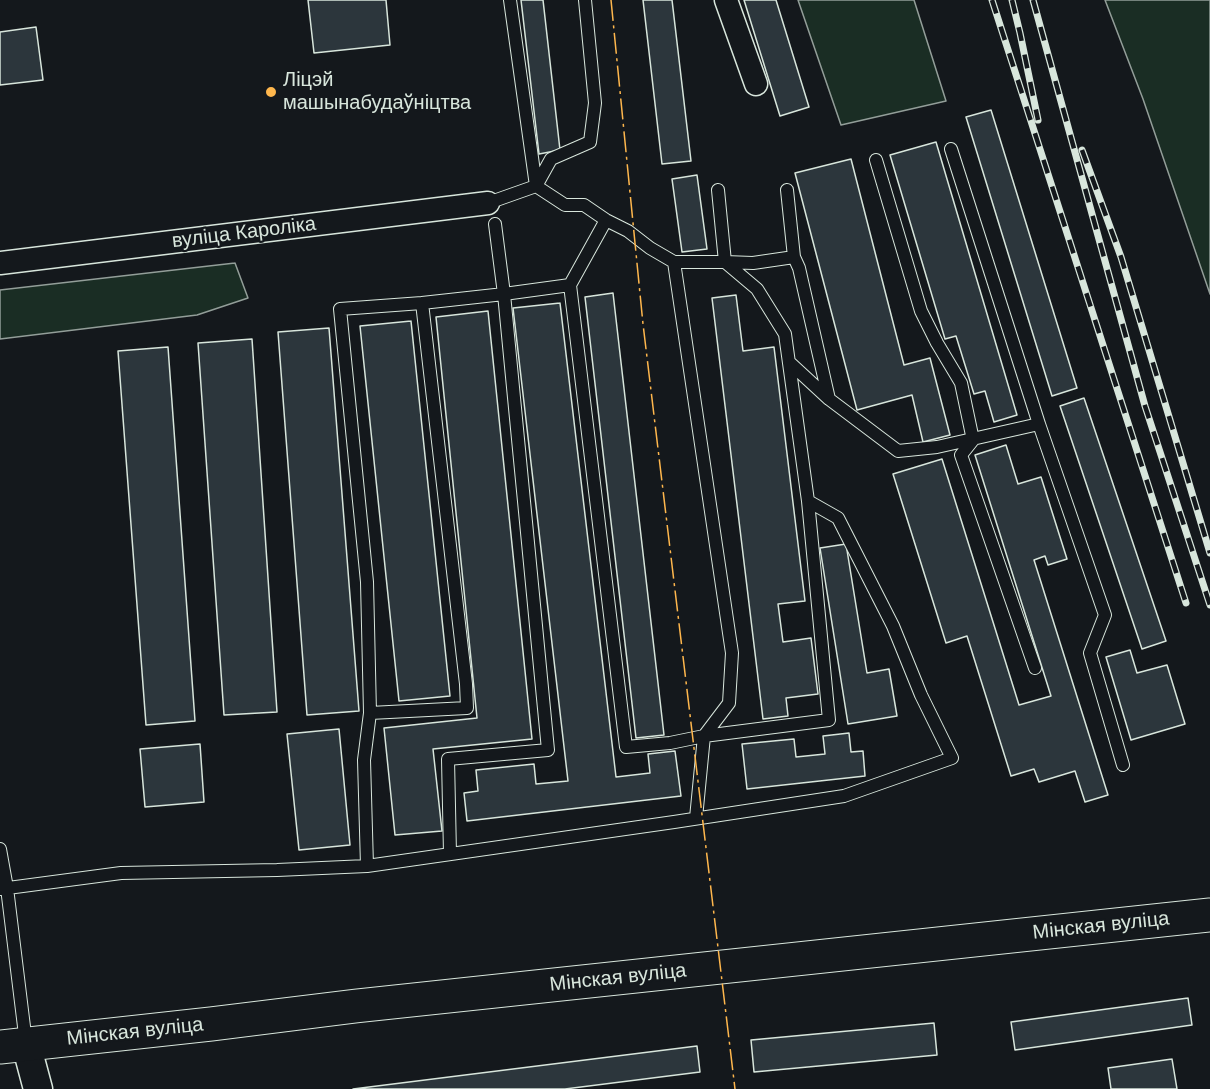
<!DOCTYPE html>
<html>
<head>
<meta charset="utf-8">
<style>
	body { margin:0 }
	canvas { display:block; background:#14181c }
</style>
</head>
<body>
<canvas width="1210" height="1089"></canvas>
<script>
const g = document.querySelector('canvas').getContext('2d');
g.lineJoin = 'round';
function fillPath(path, color) { g.fillStyle = color; g.fill(path, 'evenodd'); }
const toPath = rows => new Path2D(rows.map(r => 'M' + r).join(''));
function trace(path, color, width, dash) { g.strokeStyle = color; g.lineWidth = width; g.lineCap = dash ? 'butt' : 'round'; g.setLineDash(dash || []); g.stroke(path); }
function write(font, color, halo, rows, align = 'center') {
  g.font = font + ' Arial,sans-serif'; g.lineWidth = 4.5; g.setLineDash([]); g.textBaseline = 'middle'; g.strokeStyle = halo; g.fillStyle = color; for (const [text, x, y, turn = 0] of rows) {
    g.save(); g.translate(x, y); g.rotate((+turn || 0) * Math.PI / 180); g.textAlign = isNaN(turn) ? turn : align; if (halo) g.strokeText(text, 0, 0); g.fillText(text, 0, 0); g.restore();
  }
}
const green = toPath([
	[798,0,914,0,946,101,841,125,798,0],
	[1105,0,1210,0,1210,294,1143,99,1105,0],
	[235,263,248,298,197,315,0,339,0,290,235,263]
]);
fillPath(green, '#1a2d24');
trace(green, '#939e99', 1.5);
const building = toPath([
	[308,0,386,0,390,45,314,53,308,0],
	[521,0,543,0,560,150,539,154,521,0],
	[643,0,672,0,691,161,662,164,643,0],
	[744,0,776,0,809,107,780,116,744,0],
	[36,27,43,80,0,85,0,32,36,27],
	[991,110,1077,388,1052,396,966,117,991,110],
	[936,142,1017,415,994,422,985,391,974,394,956,336,945,339,890,155,936,142],
	[851,159,904,365,930,358,950,435,923,442,912,395,857,410,795,173,851,159],
	[697,175,707,249,682,252,672,179,697,175],
	[613,293,664,735,636,738,585,297,613,293],
	[736,295,743,351,774,347,805,601,778,604,783,642,811,638,818,694,786,698,788,716,763,719,712,298,736,295],
	[560,303,616,777,650,773,648,754,675,751,681,796,467,821,464,793,478,791,476,770,534,764,536,784,568,781,513,308,560,303],
	[488,311,532,739,433,749,442,831,395,835,384,728,477,718,436,317,488,311],
	[411,321,450,696,399,701,360,326,411,321],
	[329,328,359,711,307,715,278,332,329,328],
	[252,339,277,712,224,715,198,343,252,339],
	[168,347,195,721,146,725,118,351,168,347],
	[1084,398,1166,641,1142,649,1060,406,1084,398],
	[1006,445,1018,484,1041,477,1067,559,1048,565,1045,556,1034,560,1108,795,1085,802,1075,771,1039,782,1034,769,1011,776,967,636,946,643,893,474,942,459,1019,705,1051,696,975,455,1006,445],
	[846,544,867,673,889,669,897,716,848,724,820,548,846,544],
	[1130,650,1137,673,1167,665,1185,724,1131,740,1106,657,1130,650],
	[339,729,350,845,299,850,287,734,339,729],
	[849,733,851,752,863,751,865,776,747,789,742,744,794,739,796,757,825,754,823,736,849,733],
	[200,744,204,802,145,807,140,749,200,744],
	[1188,998,1192,1025,1015,1050,1011,1022,1188,998],
	[934,1023,937,1055,754,1072,751,1040,934,1023],
	[697,1046,700,1072,565,1089,353,1089,697,1046],
	[1172,1059,1177,1089,1111,1089,1108,1068,1172,1059]
]);
fillPath(building, '#2c363c');
trace(building, '#d8e6dc', 1.5);
const service = toPath([
	[585,0,595,103,590,142,551,159,536,186,565,205,584,205,606,220,628,231,650,248,674,262,732,653,729,703,704,736,696,818],
	[951,149,1039,424],
	[876,160,921,311,937,343,961,383,973,440,961,455,1035,668],
	[718,190,725,262,753,263,794,257,799,268,829,399],
	[787,190,794,257],
	[488,203,536,186,510,0],
	[570,285,606,220],
	[422,303,466,684,467,708,370,713,367,582,340,309,422,303,504,294,570,285,626,747,670,743,704,736,829,720,808,501],
	[790,363,829,399,898,451,937,447,1039,424,1105,615,1090,653,1123,765],
	[0,849,7,888,26,1043],
	[450,854,448,759,548,750,504,294,495,224],
	[367,866,364,760,370,713],
	[0,889,121,873,277,870,367,866,674,822,844,796,952,758,921,695,893,626,838,518,808,501,785,334,757,289,725,262,674,262]
]);
const minor = toPath([
	[726,0,756,84],
	[0,263,488,203]
]);
const tertiary = toPath([
	[26,1044,38,1089]
]);
const primary = toPath([
	[0,1047,211,1024,356,1006,1210,915]
]);
trace(service, '#d8e6dc', 14);
trace(minor, '#d8e6dc', 25);
trace(tertiary, '#d8e6dc', 31);
trace(primary, '#d8e6dc', 35);
trace(service, '#14181c', 12);
trace(minor, '#14181c', 22);
trace(tertiary, '#14181c', 28);
trace(primary, '#14181c', 33);
const rail = toPath([
	[992,0,1186,603],
	[1012,0,1020,33,1038,120],
	[1033,0,1145,406,1210,605],
	[1082,150,1121,257,1210,553]
]);
trace(rail, '#d8e6dc', 7);
trace(rail, '#14181c', 4.5, [14]);
trace(toPath([
	[611,0,643,324,735,1089]
]), '#ffb74d', 1.5, [21, 4.5, 3, 4.5]);
for (const [x, y, r, color] of [
	[271,92,6,"#ffb74d"]
]) { const dot = new Path2D(); dot.arc(x, y, r, 0, 2 * Math.PI); g.fillStyle = color; g.fill(dot); trace(dot, '#14181c', 2); }
write('20px', '#d8e6dc', '#14181c', [
	["Ліцэй",283,80],
	["машынабудаўніцтва",283,103]
], 'left');
write('20px', '#d8e6dc', '#14181c', [
	["вуліца Кароліка",244,233,-7],
	["Мінская вуліца",1101,926,-6],
	["Мінская вуліца",618,978,-6],
	["Мінская вуліца",135,1032,-6]
]);
</script>
</body>
</html>
